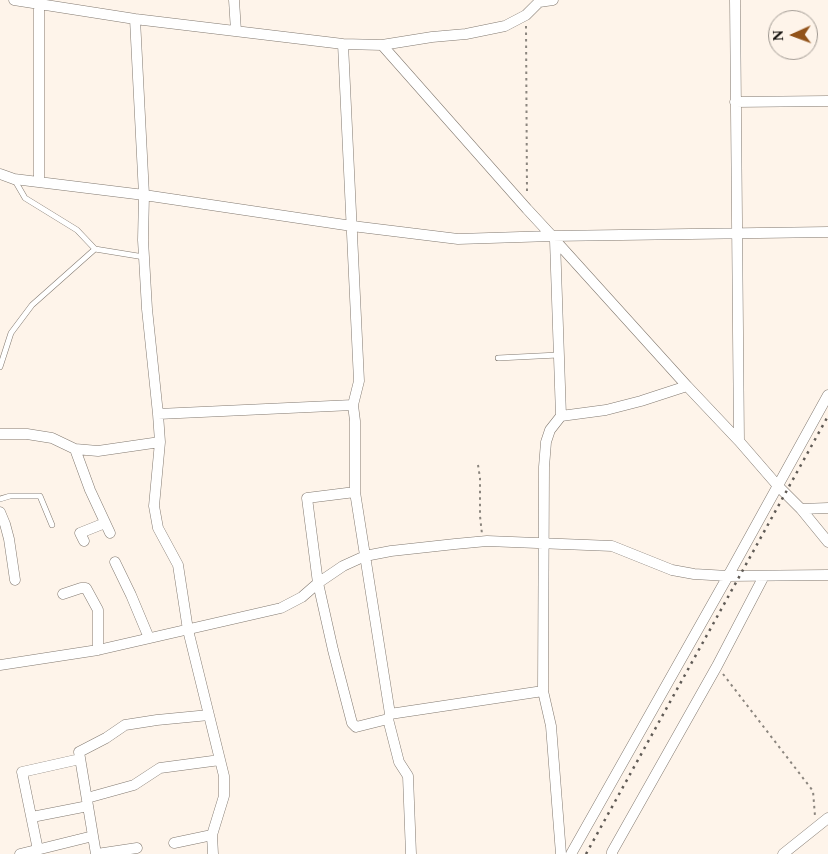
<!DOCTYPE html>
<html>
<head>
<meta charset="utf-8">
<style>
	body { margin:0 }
	#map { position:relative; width:828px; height:854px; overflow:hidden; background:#fef4ea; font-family:Spectral,serif }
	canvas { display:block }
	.north { position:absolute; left:768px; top:10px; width:50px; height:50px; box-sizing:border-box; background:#fef4ea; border:1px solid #9f9891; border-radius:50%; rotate:268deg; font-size:14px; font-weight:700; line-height:20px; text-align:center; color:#110e0b }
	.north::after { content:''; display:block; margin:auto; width:18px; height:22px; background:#92531a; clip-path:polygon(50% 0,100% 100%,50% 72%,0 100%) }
</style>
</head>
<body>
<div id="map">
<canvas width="828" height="854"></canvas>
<div class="north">N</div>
</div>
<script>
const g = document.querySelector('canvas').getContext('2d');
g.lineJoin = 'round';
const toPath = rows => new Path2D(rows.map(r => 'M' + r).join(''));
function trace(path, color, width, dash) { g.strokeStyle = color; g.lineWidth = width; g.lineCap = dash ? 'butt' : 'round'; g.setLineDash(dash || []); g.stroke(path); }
const service = toPath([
	[14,179,25,198,77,230,95,249],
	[498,358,558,355],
	[0,367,11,333,32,305,95,249,144,257],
	[0,499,10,496,40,496,52,525]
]);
const minor = toPath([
	[14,0,135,19,343,44,382,45,432,37,466,34,505,26,526,15,539,2,553,0],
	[39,0,39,181],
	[234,0,236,31],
	[735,0,739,441],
	[135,19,144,195,143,240,147,309,158,414,160,442,154,506,158,528,178,565,188,630,224,776,224,796,212,835,213,854],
	[343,44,359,381,353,405,355,421,355,492,390,714,388,719,399,762,408,776,411,854],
	[382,45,527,209,552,236,555,240,687,386,739,441,778,486,801,509,828,542],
	[735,102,828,101],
	[0,174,14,179,144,195,352,226,458,239,552,236,828,232],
	[555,240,561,416],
	[158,414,353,405],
	[0,434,27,434,52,438,75,449,98,451,160,442],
	[75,449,90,490,110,533],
	[355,492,307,498,318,583,333,650,352,723,356,727,388,719],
	[801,509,828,508],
	[0,512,5,524,9,539,15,580],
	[84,541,80,533,105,523],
	[115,562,131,595,149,638],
	[63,594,81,588,86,588,98,610,98,650],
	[0,665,98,650,281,608,302,597,318,583,343,566,365,556,391,551,455,544,487,541,612,546,672,570,694,574,728,576,828,575],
	[390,714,543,691],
	[87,798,134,785,160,768,220,760],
	[32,817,88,806],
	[174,843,212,835],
	[38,850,22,772,80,759],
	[20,854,93,836],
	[96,854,79,752,106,738,125,725,157,720,209,715],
	[97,854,137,848],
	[561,854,551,726,543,691,544,467,546,442,550,430,561,416,606,410,641,401,687,386],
	[571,854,728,576,828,395],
	[612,854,612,852,717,666,764,576],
	[783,854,828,818]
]);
trace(service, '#827970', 6);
trace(minor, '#827970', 11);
trace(toPath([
	[526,26,527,194],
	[478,465,480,478,480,516,482,534],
	[723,674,813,791,815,816]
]), '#8b857e', 2, [2.5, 4]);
trace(service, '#fff', 5);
trace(minor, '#fff', 10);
trace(toPath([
	[586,854,828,416]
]), '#605b56', 2.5, [2.5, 5]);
</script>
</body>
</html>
